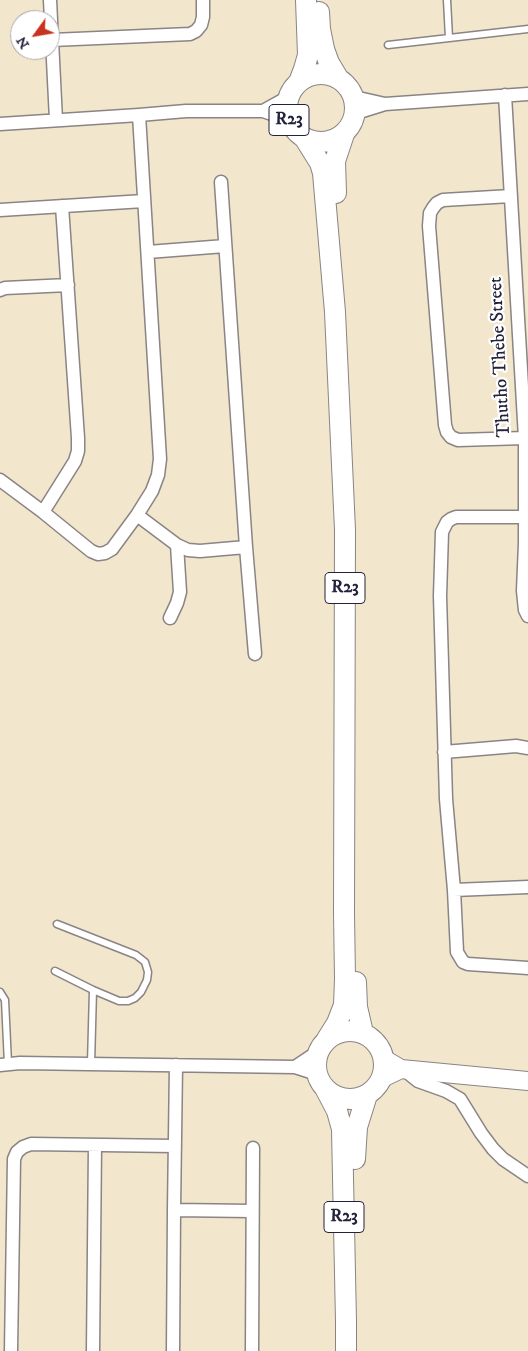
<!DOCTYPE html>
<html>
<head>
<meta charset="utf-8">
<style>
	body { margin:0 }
	#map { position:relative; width:528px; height:1351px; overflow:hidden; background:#f2e6cd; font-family:"IM FELL DW Pica",serif }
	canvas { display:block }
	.north { position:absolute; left:10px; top:10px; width:50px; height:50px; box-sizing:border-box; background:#fff; border:1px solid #a7a7b1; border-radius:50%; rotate:238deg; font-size:14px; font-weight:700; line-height:20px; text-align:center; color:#22223b }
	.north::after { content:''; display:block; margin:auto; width:18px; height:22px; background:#c8321e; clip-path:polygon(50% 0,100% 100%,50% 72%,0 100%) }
</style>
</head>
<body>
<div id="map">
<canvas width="528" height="1351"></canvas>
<div class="north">N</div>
</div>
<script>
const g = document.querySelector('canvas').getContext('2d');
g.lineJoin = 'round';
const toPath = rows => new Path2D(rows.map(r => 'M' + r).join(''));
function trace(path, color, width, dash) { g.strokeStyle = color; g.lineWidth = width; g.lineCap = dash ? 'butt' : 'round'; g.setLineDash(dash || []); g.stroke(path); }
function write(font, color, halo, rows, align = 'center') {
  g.font = font + ' "IM FELL DW Pica",serif'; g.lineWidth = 4.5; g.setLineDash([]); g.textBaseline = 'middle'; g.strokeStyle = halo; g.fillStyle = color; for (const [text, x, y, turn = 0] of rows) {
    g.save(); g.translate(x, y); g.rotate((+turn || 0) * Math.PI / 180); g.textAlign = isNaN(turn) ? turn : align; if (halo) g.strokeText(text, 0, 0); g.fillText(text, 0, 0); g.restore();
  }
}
const lane = toPath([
	[447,0,449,38],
	[388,45,528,29],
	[55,971,93,990,119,1001,128,1001,135,998,141,992,147,980,148,972,145,962,136,955,57,924],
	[0,992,5,1000,8,1064],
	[91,1064,93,990]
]);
const street = toPath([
	[50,0,56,120],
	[52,40,190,34,196,31,201,25,203,17,203,0],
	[505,95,525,438,525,543,523,591,525,610,528,616],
	[354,97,385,104],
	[263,111,290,96],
	[356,113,385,104,528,94],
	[0,124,139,115,186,111,263,111,289,120],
	[221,182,246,547,255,654],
	[511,196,443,200,437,203,433,208,430,213,429,226,445,425,447,432,451,437,458,440,525,438],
	[0,210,144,201],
	[148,252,225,246],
	[0,290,5,288,68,285],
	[0,480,43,512,91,551,98,554,105,553,112,549,137,515,152,491,158,475,160,459,139,115],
	[43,512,75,461,78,451,78,438,62,206],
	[137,515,177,545,188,550,200,551,246,547],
	[524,517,456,517,451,519,447,522,442,532,440,596,446,799,454,890,457,952,463,962,468,964,528,968],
	[170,618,177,603,180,592,177,545],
	[444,752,516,746,528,748],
	[454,890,528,887],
	[0,1065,20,1063,295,1067,317,1074],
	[295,1067,319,1051],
	[403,1069,418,1081,446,1091,460,1099,481,1133,493,1149,503,1159,528,1176],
	[174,1210,252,1211],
	[11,1351,14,1159,17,1152,23,1147,31,1144,175,1146],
	[93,1351,95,1145],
	[173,1351,174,1210,176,1065],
	[252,1351,253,1148]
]);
const secondary = toPath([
	[384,1059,401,1069,528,1081],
	[382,1078,401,1069]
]);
const primary = toPath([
	[319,12,320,29,324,49,329,63,338,78],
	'287 108a34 34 0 1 1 68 0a34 34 0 1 1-68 0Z',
	[299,82,304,69,308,55,306,0],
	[305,139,320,163,323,173,335,312,345,530,344,913,345,979,344,1005,337,1023,327,1039],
	[336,193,335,161,344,134],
	[356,982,357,1007,363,1033],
	'316 1065a34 34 0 1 1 68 0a34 34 0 1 1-68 0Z',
	[325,1088,337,1111,342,1129,346,1322,346,1351],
	[355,1159,357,1127,367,1095]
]);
trace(lane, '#8a8484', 9);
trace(street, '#8a8484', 15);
trace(secondary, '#8a8484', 20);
trace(primary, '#8a8484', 22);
trace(lane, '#fff', 6);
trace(street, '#fff', 12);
trace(secondary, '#fff', 18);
trace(primary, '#fff', 20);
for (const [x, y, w] of [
	[289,120,40],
	[345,588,40],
	[344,1217,40]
]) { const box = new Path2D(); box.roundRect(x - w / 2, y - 15.5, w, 31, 4); g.fillStyle = '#fff'; g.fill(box); trace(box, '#22223b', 1); }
write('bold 18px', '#22223b', null, [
	["R23",289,120],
	["R23",345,588],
	["R23",344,1217]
]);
write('19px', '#22223b', '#fff', [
	["Thutho Thebe Street",501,357,-93]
]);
</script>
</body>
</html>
